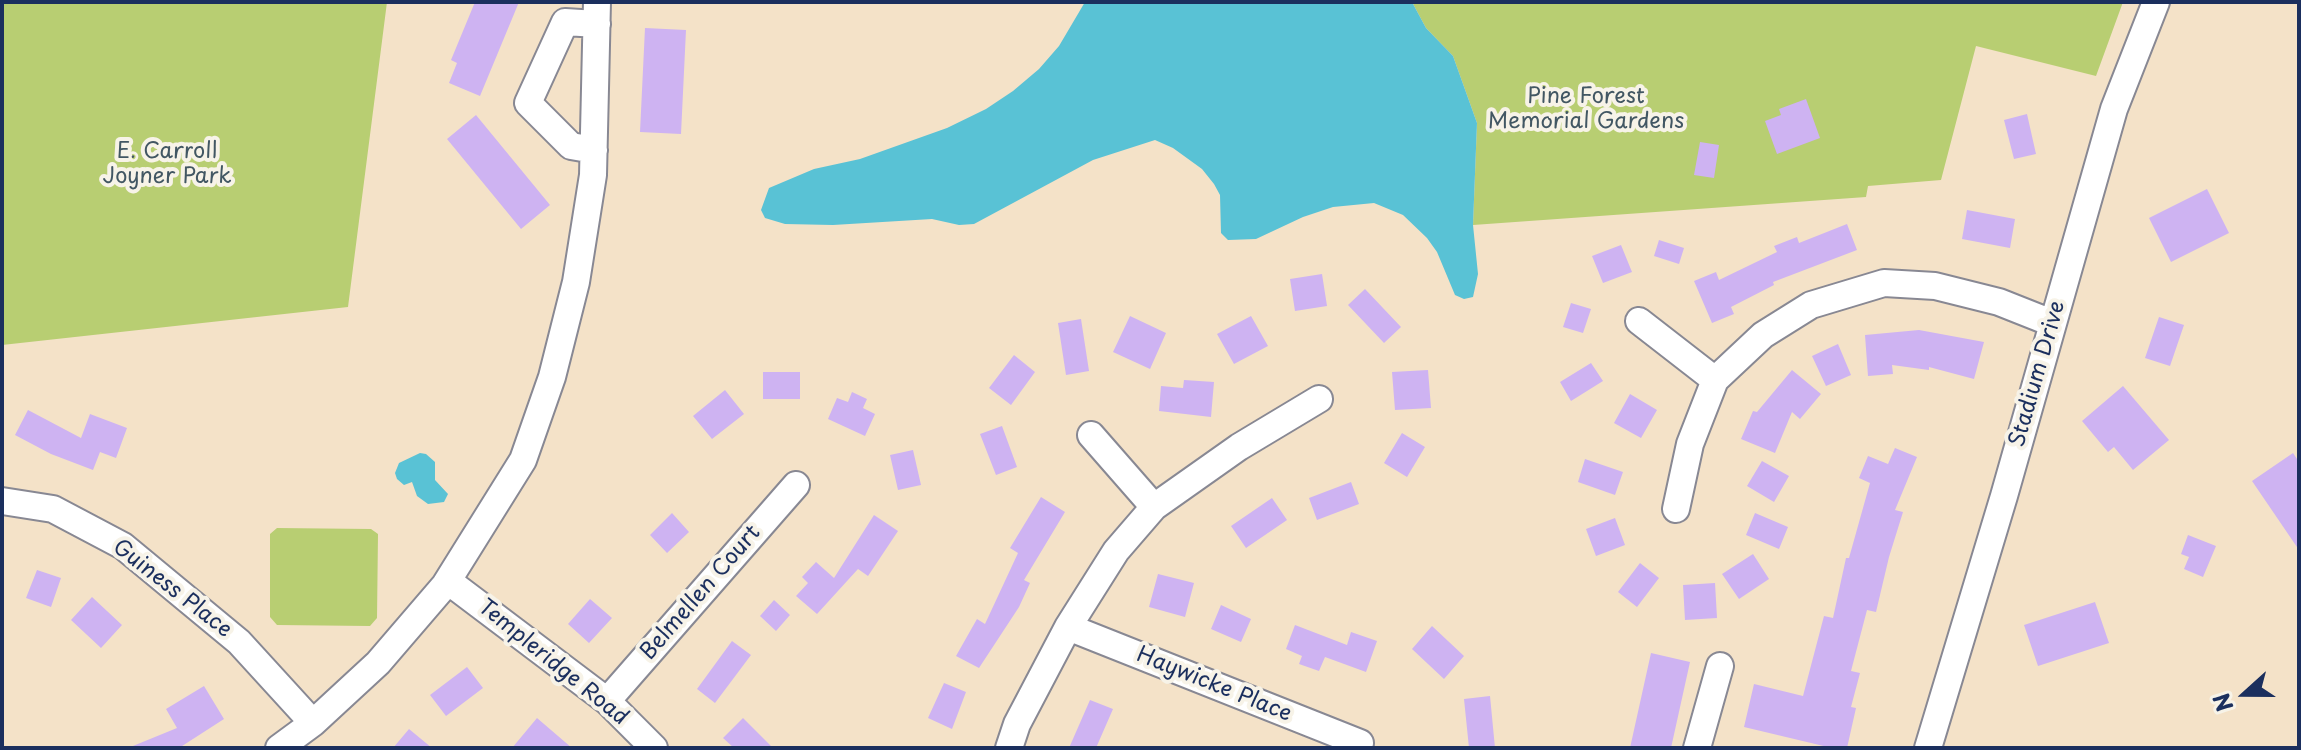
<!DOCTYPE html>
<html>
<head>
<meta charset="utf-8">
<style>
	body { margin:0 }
	#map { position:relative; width:2301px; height:750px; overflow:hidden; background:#f4e2c8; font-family:"Playpen Sans",sans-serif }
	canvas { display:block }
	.frame { position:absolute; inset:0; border:4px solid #1b2f5e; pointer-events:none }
	.north { position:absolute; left:2205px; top:654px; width:80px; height:80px; -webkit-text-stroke:6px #f7f3e8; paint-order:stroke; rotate:249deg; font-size:22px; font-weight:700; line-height:32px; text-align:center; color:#1b2f5e }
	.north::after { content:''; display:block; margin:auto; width:28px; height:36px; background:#1b2f5e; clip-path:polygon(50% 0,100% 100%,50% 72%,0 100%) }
</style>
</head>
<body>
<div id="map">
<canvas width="2301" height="750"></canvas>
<div class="frame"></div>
<div class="north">N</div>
</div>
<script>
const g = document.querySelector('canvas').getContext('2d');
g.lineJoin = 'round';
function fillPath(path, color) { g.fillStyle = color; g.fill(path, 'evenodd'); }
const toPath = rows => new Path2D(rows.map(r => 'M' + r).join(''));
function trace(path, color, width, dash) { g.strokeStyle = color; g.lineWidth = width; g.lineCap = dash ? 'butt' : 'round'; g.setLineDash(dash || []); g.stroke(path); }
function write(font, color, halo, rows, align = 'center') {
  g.font = font + ' "Playpen Sans",sans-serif'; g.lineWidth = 8; g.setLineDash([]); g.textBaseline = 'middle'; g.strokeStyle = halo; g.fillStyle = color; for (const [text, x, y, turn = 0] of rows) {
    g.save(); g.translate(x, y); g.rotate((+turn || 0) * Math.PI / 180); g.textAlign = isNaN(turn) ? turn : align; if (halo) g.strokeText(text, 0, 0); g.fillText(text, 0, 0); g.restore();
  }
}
fillPath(toPath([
	[2,2,387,2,348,307,2,345],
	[1412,2,2123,2,2096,76,1976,46,1941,180,1868,186,1866,197,1473,225,1477,123,1453,56,1426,28],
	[277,528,371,529,378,534,377,618,370,626,277,625,270,617,270,534]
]), '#b8ce72');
fillPath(toPath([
	[1085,2,1412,2,1426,28,1453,56,1477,123,1473,225,1478,274,1473,297,1464,299,1455,295,1437,252,1427,238,1403,215,1374,203,1333,207,1303,217,1256,239,1228,240,1221,233,1220,195,1214,184,1202,169,1173,148,1155,140,1093,160,974,224,959,225,932,219,833,225,785,224,765,218,761,210,769,188,814,169,860,159,947,128,986,109,1013,91,1039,69,1059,46],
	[420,453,426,454,435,462,435,480,448,494,444,502,428,504,417,496,412,482,404,485,397,479,395,473,399,463]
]), '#59c2d5');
fillPath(toPath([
	[475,2,519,2,480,96,449,83,457,63,451,60],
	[645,28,686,30,681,134,640,132],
	[1806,99,1820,138,1777,154,1765,121,1781,115,1779,109],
	[2027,114,2036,154,2014,159,2004,120],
	[476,115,550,205,521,229,447,139],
	[1700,142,1719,145,1714,178,1694,175],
	[2207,189,2229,233,2171,262,2149,218],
	[1967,210,2015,219,2010,248,1962,239],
	[1847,224,1857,250,1773,282,1774,285,1731,307,1734,314,1712,323,1694,281,1716,272,1719,280,1777,252,1774,246,1797,237,1799,243],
	[1659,240,1684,248,1679,264,1654,256],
	[1621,245,1632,272,1603,283,1592,256],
	[1322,274,1327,306,1295,311,1290,279],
	[1365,289,1401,327,1384,343,1348,305],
	[1571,303,1591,309,1583,333,1563,327],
	[1130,316,1166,333,1150,369,1113,352],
	[1251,316,1268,346,1234,364,1217,334],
	[2159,317,2184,325,2170,366,2145,358],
	[1081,319,1089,371,1066,375,1058,323],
	[1919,330,1984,342,1974,379,1929,367,1929,370,1892,365,1893,374,1868,376,1865,335],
	[1838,344,1851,375,1826,386,1812,356],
	[1014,355,1035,372,1011,405,989,388],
	[1591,363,1603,381,1571,401,1560,382],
	[1428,370,1431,408,1395,410,1392,372],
	[1792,370,1821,394,1800,419,1792,412,1775,453,1741,439,1753,411,1757,412],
	[763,372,800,372,800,399,763,399],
	[1184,380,1214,382,1211,417,1159,411,1161,386,1183,388],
	[2123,386,2169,440,2133,470,2114,447,2108,452,2082,421],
	[725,390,744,414,712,439,693,416],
	[852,392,867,399,863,408,875,414,865,436,828,419,837,398,848,402],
	[1630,394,1657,410,1641,438,1614,423],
	[28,410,81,438,90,414,127,428,116,458,100,452,93,470,51,454,15,435],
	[1002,426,1017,467,996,475,980,434],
	[1402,433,1425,447,1407,477,1384,463],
	[1895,448,1917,457,1895,510,1903,512,1889,557,1876,612,1867,610,1851,671,1860,673,1851,707,1856,708,1847,748,1832,748,1744,727,1754,684,1803,696,1824,616,1833,618,1846,558,1849,558,1870,483,1859,478,1868,456,1888,464],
	[913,450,921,485,898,490,890,455],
	[2293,453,2299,462,2299,550,2252,481],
	[1585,459,1623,472,1615,495,1578,482],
	[1762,461,1789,476,1774,502,1747,486],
	[1351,482,1359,504,1317,520,1309,498],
	[1041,497,1065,512,1024,580,1030,583,1019,607,979,668,956,656,977,619,985,624,1018,553,1010,548],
	[1272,498,1287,520,1246,548,1231,526],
	[672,513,689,532,667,553,650,535],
	[1755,513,1788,527,1779,549,1746,535],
	[874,515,898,531,868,576,858,569,817,614,796,596,808,583,802,577,816,562,834,578],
	[1615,518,1625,545,1596,556,1586,529],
	[2188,535,2216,546,2203,577,2184,569,2189,557,2181,554],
	[1753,554,1769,579,1739,599,1722,574],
	[1640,563,1659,578,1637,607,1618,592],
	[37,570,61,578,51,607,26,598],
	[1158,574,1194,583,1185,617,1149,607],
	[1715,583,1717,618,1685,620,1683,585],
	[92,597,122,625,101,648,71,620],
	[590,599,612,618,589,643,568,624],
	[774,600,790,615,776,631,760,616],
	[2095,602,2109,643,2038,666,2024,625],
	[1221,605,1251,619,1241,642,1211,629],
	[1295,625,1347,645,1351,632,1377,641,1366,672,1325,657,1319,671,1299,664,1302,656,1286,649],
	[1432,626,1464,656,1444,679,1412,649],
	[732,641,751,655,715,703,697,689],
	[1651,653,1690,662,1671,748,1630,748],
	[467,667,483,688,446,716,430,695],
	[944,683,966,692,952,729,928,718],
	[204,686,224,719,179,748,128,748,177,728,166,709],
	[1490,696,1495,748,1469,748,1464,699],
	[1090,700,1113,709,1096,748,1069,748],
	[537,718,572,748,512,748],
	[743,718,773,748,734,748,723,738],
	[409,729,432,748,393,748]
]), '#ceb3f2');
const minor = toPath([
	[594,150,571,146,528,103,565,22,597,24],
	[1639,321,1715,380],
	[1091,435,1154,507],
	[2,501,53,509,123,546,239,642,313,723],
	[1676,509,1690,444,1715,380,1763,335,1811,305,1884,283,1935,286,1999,302,2052,323],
	[448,581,607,701,654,748],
	[1068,627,1360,743],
	[607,701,796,485],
	[279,748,313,723,378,663,445,585,523,460,552,377,576,282,593,175,597,2],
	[1009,748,1017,724,1068,627,1116,551,1154,507,1239,447,1319,399],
	[1697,748,1720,666],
	[1928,748,2004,496,2114,109,2156,2]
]);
trace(minor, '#888893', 30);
trace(minor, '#fff', 26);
write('22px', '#425763', '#f7f3e8', [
	["Pine Forest",1586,97],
	["Memorial Gardens",1586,122],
	["E. Carroll",167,152],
	["Joyner Park",167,177]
]);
write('22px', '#1b2f5e', '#f7f3e8', [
	["Stadium Drive",2038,374,-74],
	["Guiness Place",172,589,38],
	["Belmellen Court",701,593,-49],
	["Templeridge Road",553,663,39],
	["Haywicke Place",1214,685,22]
]);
</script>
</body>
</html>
